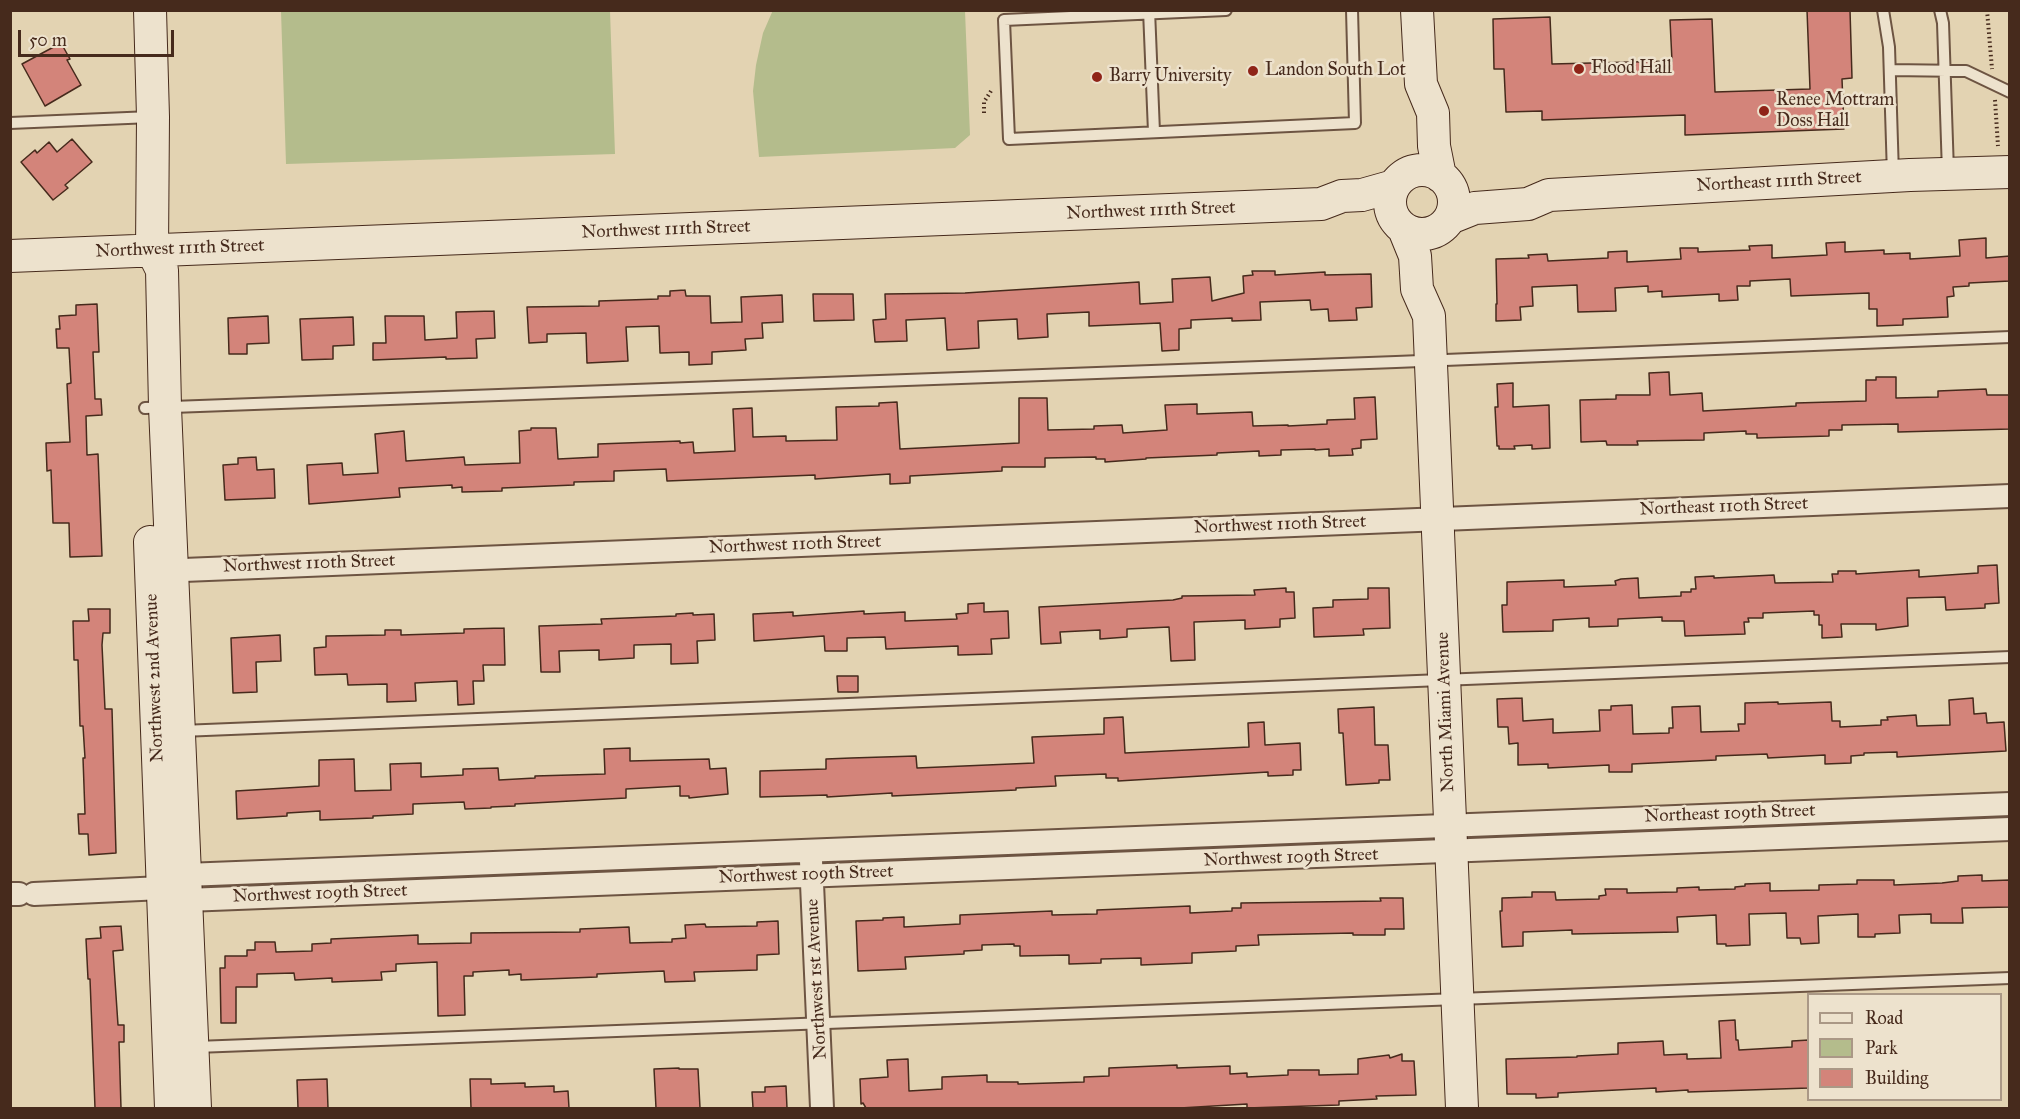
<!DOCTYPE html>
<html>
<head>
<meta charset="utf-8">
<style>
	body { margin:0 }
	#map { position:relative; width:2020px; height:1119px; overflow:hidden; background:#e3d3b2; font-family:"IM FELL Great Primer",serif }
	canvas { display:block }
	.frame { position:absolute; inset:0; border:12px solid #462a1c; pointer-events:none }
	.legend { position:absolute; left:1807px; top:993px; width:195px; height:108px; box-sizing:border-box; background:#ede2cd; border:2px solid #aa9886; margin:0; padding:8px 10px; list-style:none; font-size:18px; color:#462a1c }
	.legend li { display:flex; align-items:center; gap:12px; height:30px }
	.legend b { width:30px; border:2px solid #aa9886 }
	.scale { position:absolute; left:18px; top:30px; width:156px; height:27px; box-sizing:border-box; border:3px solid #462a1c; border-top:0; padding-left:8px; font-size:18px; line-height:21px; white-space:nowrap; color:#462a1c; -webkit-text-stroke:4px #ede2cd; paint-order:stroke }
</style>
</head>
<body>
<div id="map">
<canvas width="2020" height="1119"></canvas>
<div class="frame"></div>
<ul class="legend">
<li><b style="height:8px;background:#ede2cd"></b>Road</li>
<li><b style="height:16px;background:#b4bc8c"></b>Park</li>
<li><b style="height:16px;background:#d3847a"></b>Building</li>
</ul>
<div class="scale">50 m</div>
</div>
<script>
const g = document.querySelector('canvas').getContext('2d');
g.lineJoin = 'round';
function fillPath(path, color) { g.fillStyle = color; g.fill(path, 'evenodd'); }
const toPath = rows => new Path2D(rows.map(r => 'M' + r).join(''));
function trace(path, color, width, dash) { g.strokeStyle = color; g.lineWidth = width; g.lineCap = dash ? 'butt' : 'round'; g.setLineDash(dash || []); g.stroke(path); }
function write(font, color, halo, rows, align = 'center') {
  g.font = font + ' "IM FELL Great Primer",serif'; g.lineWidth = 5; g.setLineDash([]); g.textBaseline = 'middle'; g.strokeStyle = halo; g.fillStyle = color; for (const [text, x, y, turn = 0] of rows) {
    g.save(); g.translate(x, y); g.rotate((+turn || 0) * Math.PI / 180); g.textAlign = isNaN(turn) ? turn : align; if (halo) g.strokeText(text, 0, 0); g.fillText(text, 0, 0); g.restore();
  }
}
fillPath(toPath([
	[773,10,965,11,970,135,955,148,759,157,753,91,756,65,763,33],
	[281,11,610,11,615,154,286,164]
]), '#b4bc8c');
const building = toPath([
	[1807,10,1850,10,1852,78,1842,79,1844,129,1685,135,1685,115,1542,120,1542,111,1506,112,1504,69,1494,69,1493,19,1550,17,1552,64,1672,61,1670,20,1712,19,1715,92,1810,89,1807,10],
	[61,43,70,59,67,60,81,85,45,106,22,64,61,43],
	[72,139,92,162,65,185,68,188,53,200,21,162,35,150,37,153,49,142,57,152,72,139],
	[1986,238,1986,258,2010,256,2010,281,1969,283,1969,286,1953,287,1954,296,1947,297,1948,317,1903,319,1903,325,1877,326,1877,309,1869,309,1869,293,1791,296,1790,279,1750,281,1750,286,1737,286,1738,300,1719,301,1719,294,1662,297,1662,291,1648,292,1648,286,1615,288,1616,311,1578,312,1577,285,1532,287,1533,306,1520,307,1521,320,1496,321,1496,304,1497,304,1496,259,1529,258,1528,255,1547,254,1548,261,1608,258,1608,252,1627,251,1627,262,1681,259,1680,248,1698,248,1698,252,1750,250,1749,246,1772,245,1772,258,1827,255,1826,243,1845,242,1845,252,1884,250,1884,254,1910,253,1910,259,1960,256,1959,240,1986,238],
	[1252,271,1275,271,1275,275,1325,272,1325,275,1371,274,1372,307,1356,308,1357,320,1329,321,1328,309,1311,310,1310,300,1260,302,1261,320,1232,321,1232,318,1191,320,1191,328,1179,329,1179,350,1162,351,1160,323,1089,326,1089,312,1047,314,1048,337,1018,339,1017,319,978,321,979,348,947,350,945,318,906,320,907,341,875,342,873,320,886,319,885,294,965,293,1139,282,1140,304,1173,302,1172,279,1210,277,1212,301,1244,293,1243,276,1253,275,1252,271],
	[685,290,686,296,710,296,711,323,742,322,741,297,782,295,783,322,762,323,763,338,745,339,746,350,712,352,712,364,689,365,689,352,660,353,659,326,626,327,628,361,587,363,586,333,547,334,547,342,529,343,527,307,599,306,599,301,658,299,658,296,670,296,670,291,685,290],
	[813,294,853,294,854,320,814,321,813,294],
	[97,304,99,352,93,352,95,399,101,399,102,415,86,416,87,455,98,454,102,556,70,557,69,523,53,523,51,470,47,471,46,443,70,442,67,384,71,383,69,348,57,348,56,329,60,329,59,316,76,315,76,305,97,304],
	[494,311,495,338,476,339,477,358,446,359,446,357,373,360,373,343,386,343,385,316,424,316,425,340,457,338,456,312,494,311],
	[268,316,269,343,247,344,247,354,229,354,228,318,268,316],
	[353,317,354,345,333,346,333,359,302,360,300,319,353,317],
	[1669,372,1670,395,1702,393,1703,411,1796,406,1796,403,1866,401,1866,380,1876,380,1876,377,1896,377,1896,398,1938,397,1938,391,1986,389,1987,395,2010,395,2010,429,1898,432,1898,424,1842,425,1842,430,1829,430,1829,436,1757,438,1757,434,1746,434,1746,431,1704,433,1704,440,1637,441,1638,445,1607,445,1606,441,1581,442,1580,400,1616,399,1616,395,1650,395,1649,373,1669,372],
	[1513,383,1513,407,1549,405,1550,448,1532,449,1532,445,1514,446,1515,449,1499,449,1499,446,1497,446,1495,407,1498,407,1497,384,1513,383],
	[1375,397,1377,439,1361,440,1361,448,1352,449,1353,455,1329,456,1329,449,1315,450,1315,449,1281,450,1281,455,1259,456,1259,451,1217,453,1217,455,1146,458,1146,459,1105,462,1105,459,1096,459,1096,457,1045,458,1045,467,1002,467,1002,471,910,476,910,483,890,484,890,474,815,479,815,475,667,481,666,469,614,471,614,481,574,482,574,485,502,488,502,491,462,492,462,487,452,488,452,485,399,488,400,497,309,504,307,465,342,463,343,475,378,473,375,434,404,431,406,461,464,457,465,465,520,463,519,431,531,430,531,428,556,428,558,459,598,457,598,444,680,441,680,443,693,442,694,453,735,451,733,409,752,408,753,437,786,436,786,441,837,440,836,407,879,406,879,403,897,402,900,449,1019,443,1019,398,1047,398,1048,430,1094,429,1094,426,1122,425,1123,433,1167,430,1165,405,1197,404,1197,414,1252,412,1253,426,1288,425,1288,426,1327,424,1327,420,1355,419,1354,398,1375,397],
	[256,457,257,470,274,469,275,498,225,500,223,465,238,464,238,458,256,457],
	[1997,565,1999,603,1985,604,1985,608,1946,610,1945,597,1907,598,1908,626,1876,630,1876,624,1841,624,1842,637,1822,638,1822,625,1819,625,1819,615,1814,615,1814,611,1763,613,1763,618,1748,618,1749,622,1744,622,1745,634,1685,636,1684,621,1662,621,1662,617,1618,619,1618,626,1589,627,1589,618,1553,620,1553,631,1503,632,1502,605,1507,605,1507,582,1564,580,1564,587,1616,585,1615,581,1621,579,1638,578,1639,598,1681,596,1681,592,1691,592,1691,589,1696,589,1695,577,1714,576,1714,578,1774,575,1775,583,1833,582,1832,574,1838,574,1838,571,1856,571,1856,574,1919,570,1919,577,1978,573,1978,566,1997,565],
	[1286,588,1286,592,1294,592,1295,618,1280,619,1280,627,1245,629,1245,620,1194,622,1195,660,1171,661,1169,627,1127,629,1127,637,1100,639,1100,630,1060,632,1061,643,1041,644,1039,607,1173,600,1182,598,1182,596,1255,595,1254,590,1286,588],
	[1368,588,1389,588,1390,628,1363,629,1364,635,1314,637,1313,608,1333,607,1333,600,1368,599,1368,588],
	[984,603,984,612,1008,611,1009,638,991,639,992,654,958,655,958,646,886,649,885,637,847,638,847,651,825,651,824,636,754,641,753,614,793,612,793,616,864,611,864,614,905,612,905,621,957,619,956,614,968,613,968,604,984,603],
	[88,609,110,609,110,633,103,633,102,645,105,709,112,709,116,853,89,855,88,834,79,834,78,814,85,814,83,758,85,758,83,726,80,726,78,660,74,660,73,621,89,621,88,609],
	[693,613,693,615,714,614,715,640,697,641,698,663,671,664,671,644,634,645,634,658,599,660,599,650,559,651,560,672,541,672,539,626,602,624,601,619,676,616,676,614,693,613],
	[504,628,505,665,483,665,484,681,473,681,474,704,458,705,457,681,415,683,416,701,387,702,387,684,348,685,347,674,315,675,314,648,326,647,326,636,385,635,385,630,401,630,401,635,464,633,464,629,504,628],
	[280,635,281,661,256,662,257,692,233,693,231,638,280,635],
	[837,676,858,676,858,692,838,692,837,676],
	[1522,698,1523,721,1553,719,1553,733,1600,731,1599,710,1611,710,1611,706,1632,705,1633,734,1669,733,1669,728,1673,728,1672,707,1700,706,1701,732,1739,731,1738,724,1745,724,1745,703,1778,702,1778,704,1831,702,1832,721,1840,721,1840,727,1881,725,1881,720,1888,720,1887,717,1916,715,1917,726,1950,725,1949,700,1973,698,1974,714,1986,713,1987,723,2004,722,2006,751,1897,757,1897,752,1864,753,1864,755,1851,756,1851,763,1825,764,1825,755,1768,758,1767,754,1716,756,1716,760,1632,764,1632,772,1609,772,1609,765,1548,768,1548,764,1518,765,1518,743,1509,744,1508,727,1498,727,1497,699,1522,698],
	[1374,707,1375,745,1388,745,1390,780,1379,780,1379,783,1346,785,1343,733,1339,733,1338,709,1374,707],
	[1123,717,1125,753,1249,747,1248,723,1264,722,1265,745,1300,743,1301,770,1293,770,1293,775,1268,776,1268,772,1118,781,1118,778,1106,778,1106,774,1055,776,1056,786,1016,788,1016,790,892,796,892,793,827,797,827,795,760,797,760,771,826,769,826,759,851,758,916,756,917,768,1034,763,1032,737,1104,734,1104,718,1123,717],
	[630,748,630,761,709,759,710,769,726,768,728,794,689,798,689,796,680,796,680,786,626,789,626,798,515,804,515,806,491,807,491,808,465,809,464,802,413,804,413,814,373,816,373,818,320,820,320,811,287,813,287,816,237,819,236,791,319,786,319,760,354,759,355,791,391,790,390,764,421,763,421,777,463,775,463,769,498,768,499,780,535,778,535,776,605,774,604,749,630,748],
	[1982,875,1982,881,2010,880,2010,907,1962,908,1963,923,1931,923,1931,914,1899,915,1900,933,1875,934,1875,937,1858,937,1858,914,1818,916,1819,943,1801,944,1800,938,1787,938,1786,913,1749,914,1750,945,1726,946,1726,944,1717,944,1716,915,1677,917,1678,932,1572,934,1572,930,1523,932,1523,946,1502,947,1500,911,1502,911,1502,898,1532,897,1532,892,1555,892,1556,900,1599,899,1599,896,1606,895,1605,889,1627,889,1627,893,1677,892,1677,888,1699,887,1699,890,1735,889,1735,887,1745,886,1745,884,1770,883,1770,891,1819,890,1819,885,1857,884,1857,880,1894,880,1894,885,1942,883,1958,881,1958,876,1982,875],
	[1380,898,1403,898,1404,929,1385,929,1385,935,1353,935,1353,933,1258,935,1259,945,1236,946,1236,951,1192,953,1192,963,1141,965,1141,958,1101,959,1101,963,1069,964,1069,955,1020,956,1020,946,1014,946,1014,944,982,945,982,950,964,951,964,954,905,957,906,969,858,971,856,921,883,920,883,918,904,917,904,927,960,924,960,915,1052,911,1052,915,1097,914,1097,910,1190,906,1190,913,1232,911,1232,908,1241,908,1241,903,1381,901,1380,898],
	[778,921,779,954,757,955,757,970,694,972,695,981,665,982,664,971,597,974,597,977,521,980,521,974,509,975,509,970,473,972,473,976,464,976,465,1015,438,1016,437,962,396,964,396,971,381,972,382,980,332,982,332,978,295,980,294,973,257,974,257,987,236,987,236,1023,221,1023,220,968,225,968,225,956,247,956,247,950,255,950,255,942,275,942,276,952,312,951,312,944,331,943,331,939,418,935,418,944,471,943,471,933,580,932,580,929,629,927,630,943,672,942,672,939,686,938,685,925,705,924,706,927,757,926,757,922,778,921],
	[121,926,123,950,113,951,118,1025,124,1025,124,1042,119,1042,121,1108,95,1108,90,979,88,979,86,939,101,938,100,927,121,926],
	[1735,1020,1736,1040,1738,1040,1739,1050,1792,1047,1792,1041,1809,1040,1809,1088,1688,1092,1688,1090,1656,1092,1656,1088,1558,1093,1558,1097,1536,1098,1536,1094,1507,1094,1506,1059,1577,1057,1577,1056,1618,1054,1618,1043,1663,1041,1664,1055,1687,1054,1687,1059,1721,1058,1719,1021,1735,1020],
	[1402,1054,1402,1061,1414,1061,1416,1095,1376,1096,1377,1099,1339,1101,1339,1105,1247,1108,1247,1104,1180,1108,866,1108,863,1103,861,1104,860,1079,888,1077,887,1060,908,1059,909,1091,942,1089,942,1077,987,1075,987,1082,1018,1082,1018,1084,1084,1082,1084,1077,1109,1076,1109,1068,1177,1065,1177,1068,1230,1066,1230,1074,1247,1073,1247,1077,1288,1075,1288,1070,1319,1070,1319,1075,1358,1074,1358,1059,1389,1055,1390,1058,1402,1054],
	[679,1068,679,1069,698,1069,700,1108,656,1108,654,1069,679,1068],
	[327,1079,328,1108,298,1108,297,1080,327,1079],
	[470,1079,491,1079,491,1084,525,1083,525,1087,554,1086,554,1092,568,1091,569,1108,471,1108,470,1079],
	[786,1086,787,1108,753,1108,752,1092,765,1092,765,1087,786,1086]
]);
fillPath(building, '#d3847a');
trace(building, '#462a1c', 1.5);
const lane = toPath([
	[1149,10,1154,132],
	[1226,10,1004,20,1009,139,1355,123,1352,10],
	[1883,10,1889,47,1893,175],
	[1940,10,1943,23,1948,172],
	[1890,70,1966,71,2010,92],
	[10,123,151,117],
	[145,408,1396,362,2010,337],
	[181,731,2010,657],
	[196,1047,2010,978]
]);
const street = toPath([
	[159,571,2010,496],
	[811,861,822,1108],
	[172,893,186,900,2010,829],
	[10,894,19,894],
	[34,894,162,888,185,875,2010,804]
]);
const secondary = toPath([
	[150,10,153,117,152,250,162,270,165,407,195,1108],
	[1417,10,1421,84,1433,113,1434,146,1440,176],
	'1390 202a32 32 0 1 1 64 0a32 32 0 1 1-64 0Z',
	[1450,218,1475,208,1528,204,1549,195,1910,175,2010,172],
	[1404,229,1415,256,1417,289,1429,316,1462,1108],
	[10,256,1321,204,1342,196,1362,195,1394,186],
	[150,542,171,1108]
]);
trace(lane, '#6d5442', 14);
trace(street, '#6d5442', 26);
trace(secondary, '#462a1c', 34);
trace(toPath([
	[1987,10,1992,69],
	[1995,100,1998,146],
	[984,113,984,102,991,91]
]), '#462a1c', 4, [1.5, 3]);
trace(lane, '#ede2cd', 10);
trace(street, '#ede2cd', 22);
trace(secondary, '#ede2cd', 32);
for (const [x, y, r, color] of [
	[1579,69,6,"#8f2418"],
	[1253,71,6,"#8f2418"],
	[1097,77,6,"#8f2418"],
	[1764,111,6,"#8f2418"]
]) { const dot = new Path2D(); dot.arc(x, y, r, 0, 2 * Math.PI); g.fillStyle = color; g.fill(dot); trace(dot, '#ede2cd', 2); }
write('18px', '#462a1c', '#ede2cd', [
	["Flood Hall",1591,69],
	["Landon South Lot",1265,71],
	["Barry University",1109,77],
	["Renee Mottram",1776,101],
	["Doss Hall",1776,122]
], 'left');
write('18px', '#462a1c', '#ede2cd', [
	["Northeast 111th Street",1779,182,-3],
	["Northwest 111th Street",1151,211,-2],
	["Northwest 111th Street",666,230,-2],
	["Northwest 111th Street",180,249,-2],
	["Northeast 110th Street",1724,507,-2],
	["Northwest 110th Street",1280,525,-2],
	["Northwest 110th Street",795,545,-2],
	["Northwest 110th Street",309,564,-2],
	["Northwest 2nd Avenue",155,678,-92],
	["North Miami Avenue",1446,712,-92],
	["Northeast 109th Street",1730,814,-2],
	["Northwest 109th Street",1291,858,-2],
	["Northwest 109th Street",806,875,-2],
	["Northwest 109th Street",320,894,-2],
	["Northwest 1st Avenue",817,979,-93]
]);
</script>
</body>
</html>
